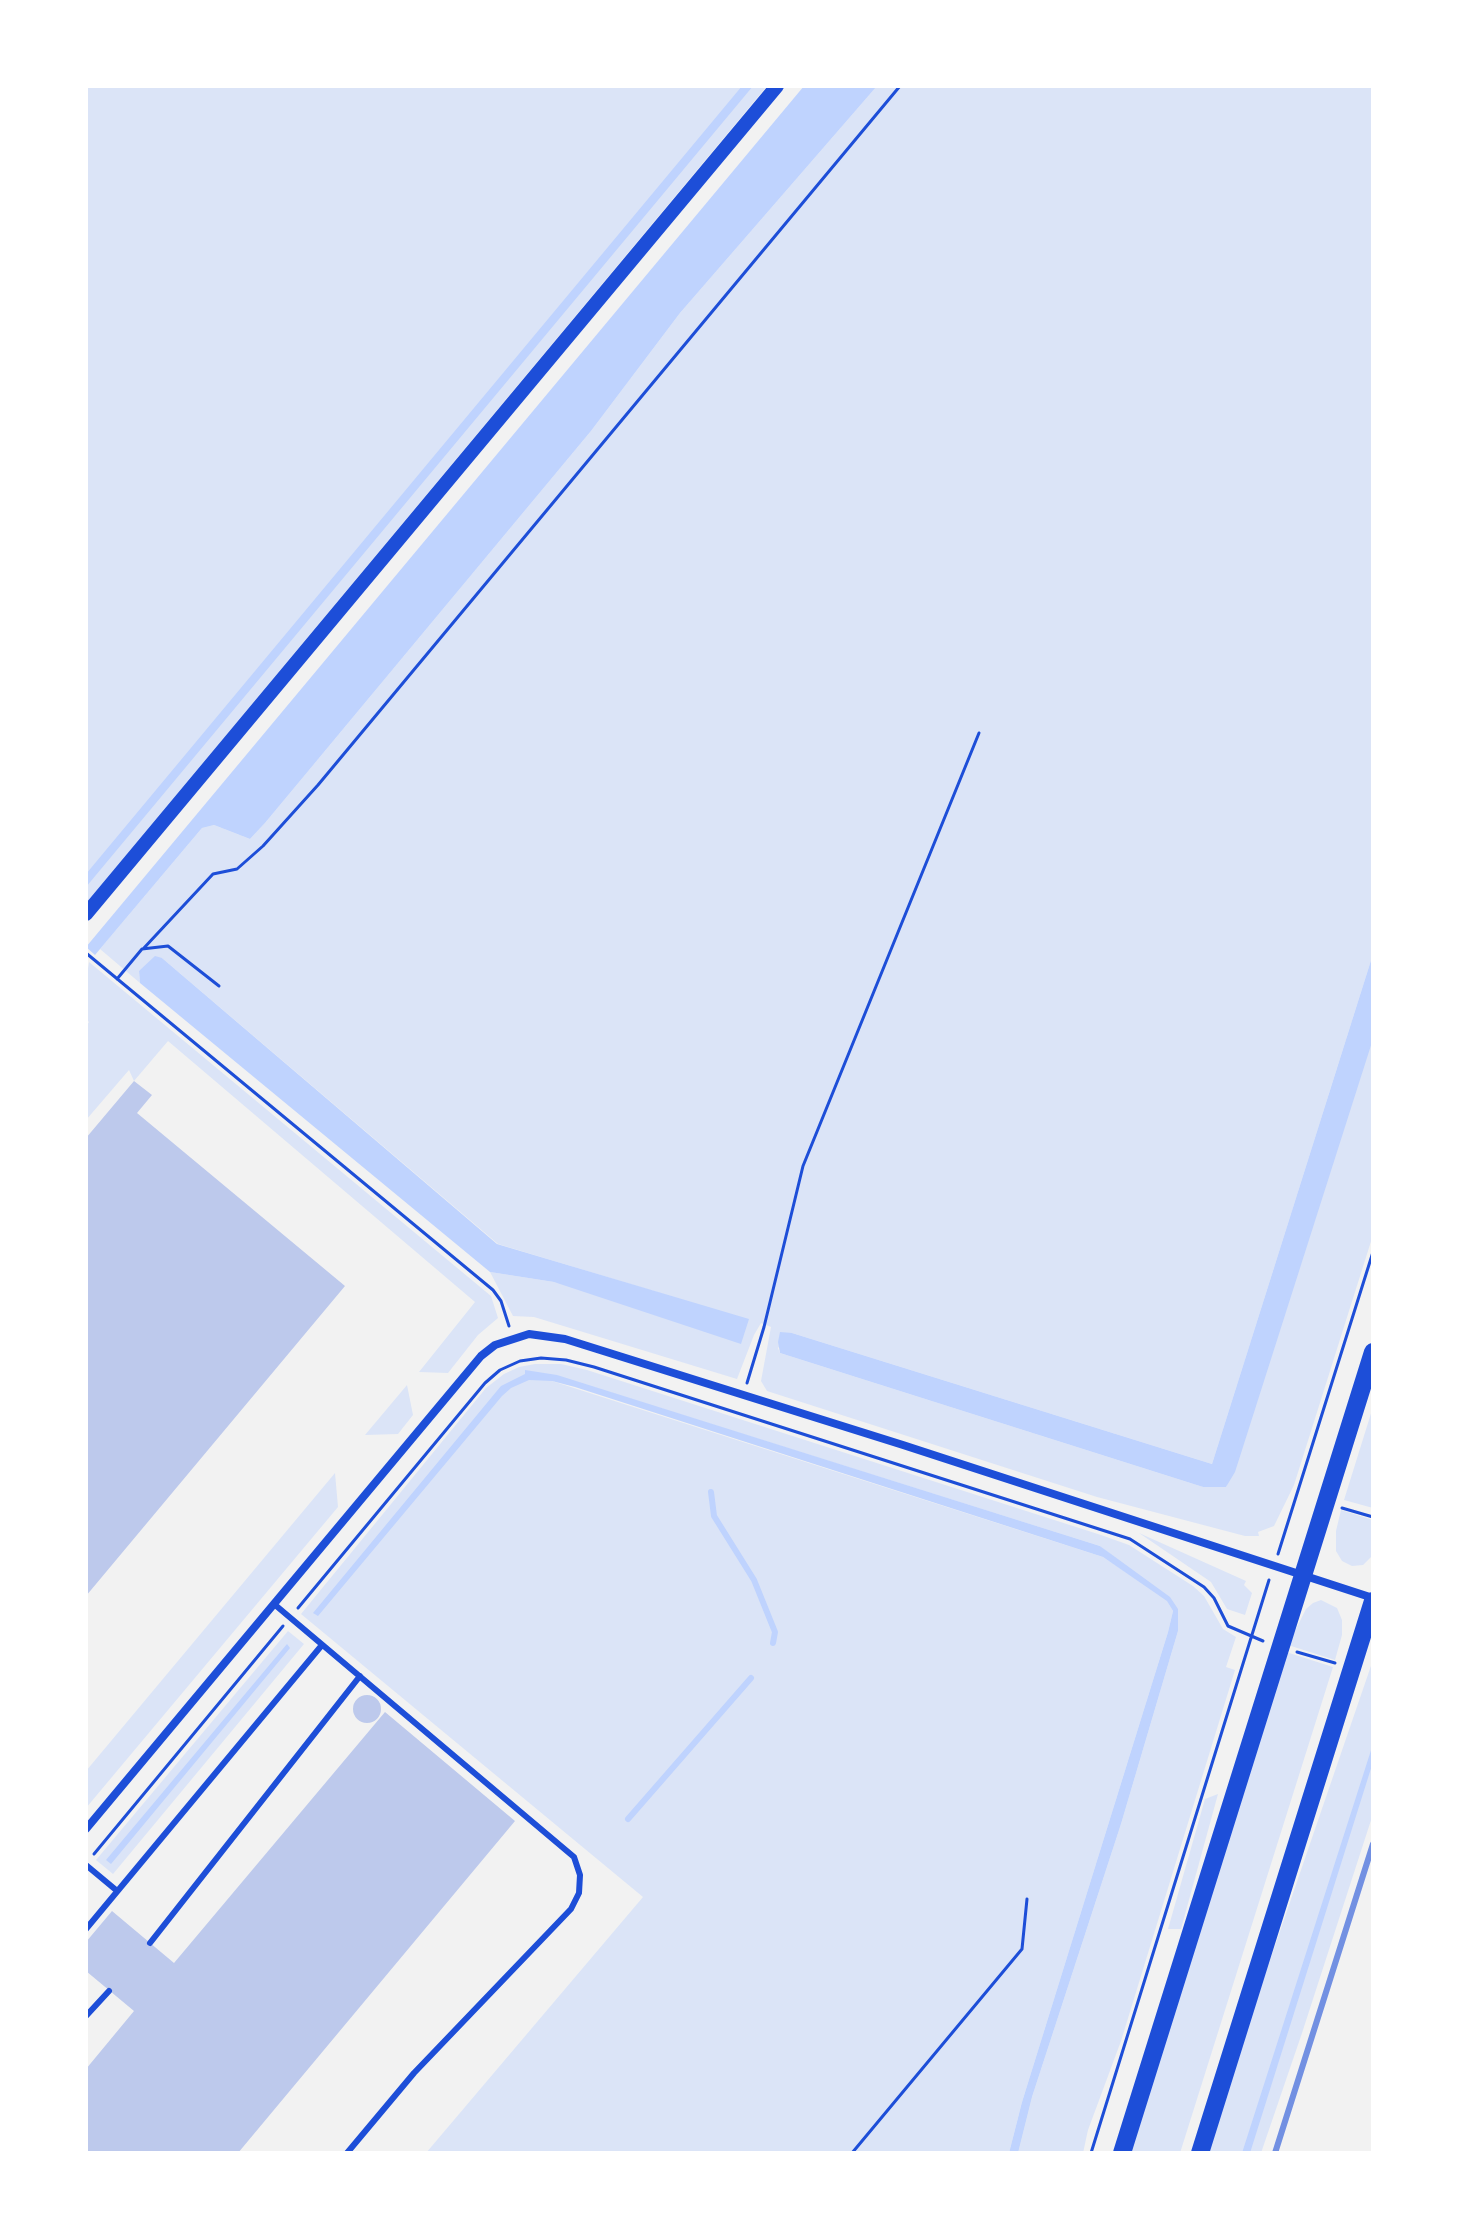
<!DOCTYPE html>
<html>
<head>
<meta charset="utf-8">
<style>
	body { margin:0 }
	#map { position:relative; width:1459px; height:2239px; overflow:hidden; background:#f2f2f2; font-family:Merriweather,serif }
	canvas { display:block }
	.frame { position:absolute; inset:0; border:88px solid #fff; pointer-events:none }
</style>
</head>
<body>
<div id="map">
<canvas width="1459" height="2239"></canvas>
<div class="frame"></div>
</div>
<script>
const g = document.querySelector('canvas').getContext('2d');
g.lineJoin = 'round';
function fillPath(path, color) { g.fillStyle = color; g.fill(path, 'evenodd'); }
const toPath = rows => new Path2D(rows.map(r => 'M' + r).join(''));
function trace(path, color, width, dash) { g.strokeStyle = color; g.lineWidth = width; g.lineCap = dash ? 'butt' : 'round'; g.setLineDash(dash || []); g.stroke(path); }
fillPath(toPath([
	[86,86,767,86,86,903],
	[877,86,1373,86,1373,954,1212,1464,792,1333,778,1348,780,1353,1203,1487,1226,1487,1373,1035,1373,1235,1294,1485,1274,1526,1258,1532,1259,1536,1245,1536,1097,1497,767,1391,761,1381,771,1327,761,1323,754,1335,737,1379,534,1317,513,1316,490,1272,554,1282,749,1320,498,1244,162,958,139,971,140,983,100,949,202,828,214,825,250,839,265,823,591,431,680,313],
	[89,962,491,1296,498,1318,478,1335,448,1373,419,1372,475,1302,168,1041,134,1081,129,1070,86,1120,86,1026,89,1022,86,1019,86,982],
	[535,1364,561,1364,587,1370,1101,1535,1129,1545,1193,1586,1204,1596,1223,1629,1236,1637,1226,1667,1235,1670,1121,2041,1088,2130,1083,2153,1018,2153,1032,2097,1121,1824,1178,1631,1178,1609,1168,1602,1173,1611,1168,1632,1022,2102,1009,2153,426,2153,643,1897,301,1614,486,1388,504,1374,519,1367],
	[561,1377,1100,1546,1161,1595,1103,1557,552,1381],
	[407,1385,413,1415,398,1434,365,1435],
	[1373,1407,1373,1508,1344,1500],
	[335,1473,338,1507,86,1808,86,1771],
	[1341,1510,1373,1520,1373,1555,1363,1565,1352,1566,1342,1561,1336,1551,1336,1531],
	[1139,1533,1246,1581,1244,1585,1252,1593,1245,1615,1227,1609,1211,1582],
	[1321,1600,1337,1608,1342,1620,1342,1635,1335,1660,1288,1645,1306,1609,1313,1603],
	[288,1631,304,1644,113,1874,96,1860],
	[1286,1652,1333,1667,1180,2153,1128,2153],
	[1373,1660,1373,1814,1302,2033,1261,2153,1209,2153,1229,2080],
	[1218,1794,1181,1929,1168,1929,1205,1799]
]), '#dbe4f7');
fillPath(toPath([
	[742,86,753,86,86,887,86,874],
	[804,86,877,86,680,313,591,431,265,823,250,839,214,825,202,828,95,955,86,947],
	[1373,954,1373,1039,1235,1472,1226,1487,1203,1487,780,1353,778,1342,780,1332,792,1333,1212,1464],
	[155,956,162,958,497,1244,749,1319,741,1344,554,1282,490,1272,140,983,139,971],
	[525,1370,557,1375,1100,1546,1170,1597,1178,1609,1178,1631,1121,1824,1032,2097,1018,2153,1009,2153,1022,2102,1168,1632,1173,1611,1167,1601,1103,1557,575,1387,552,1381,529,1380,511,1388,502,1396,318,1616,313,1613,501,1386,525,1374],
	[287,1644,290,1648,111,1864,106,1860],
	[1373,1744,1373,1762,1250,2153,1242,2153]
]), '#bfd3fe');
trace(toPath([
	[711,1492,714,1516,754,1580,775,1632,773,1643],
	[628,1819,751,1678]
]), '#bfd3fe', 6);
fillPath(toPath([
	[134,1081,152,1095,137,1113,345,1286,86,1596,86,1138],
	'353 1709a14 14 0 1 1 28 0a14 14 0 1 1-28 0Z',
	[385,1712,515,1821,238,2153,86,2153,86,2069,134,2011,86,1971,86,1942,112,1911,174,1963]
]), '#bdc9ec');
trace(toPath([
	[143,949,213,874,237,869,263,846,318,785,900,86],
	[86,953,493,1290,501,1301,509,1326],
	[117,979,142,949,168,946,219,986],
	[747,1383,764,1327,803,1166,979,733],
	[1342,1508,1373,1517],
	[1278,1554,1373,1252],
	[298,1608,485,1383,500,1370,520,1361,541,1358,566,1360,594,1367,1130,1539,1204,1587,1214,1598,1228,1626,1263,1641],
	[1297,1652,1335,1663],
	[94,1854,283,1626],
	[852,2153,1022,1949,1027,1899],
	[1091,2153,1269,1580]
]), '#1d4ed8', 3);
trace(toPath([
	[274,1604,574,1857,580,1875,579,1893,571,1909,414,2073,347,2153],
	[86,1865,116,1890],
	[86,1929,322,1645],
	[150,1943,360,1676],
	[86,2016,109,1991]
]), '#1d4ed8', 6);
trace(toPath([
	[86,1829,481,1356,495,1345,529,1334,565,1339,903,1445,1373,1598]
]), '#1d4ed8', 8);
trace(toPath([
	[86,914,777,86]
]), '#1d4ed8', 14);
trace(toPath([
	[1122,2153,1373,1352],
	[1200,2153,1373,1601]
]), '#1d4ed8', 18);
trace(toPath([
	[1275,2153,1373,1844]
]), '#7290e2', 6);
</script>
</body>
</html>
